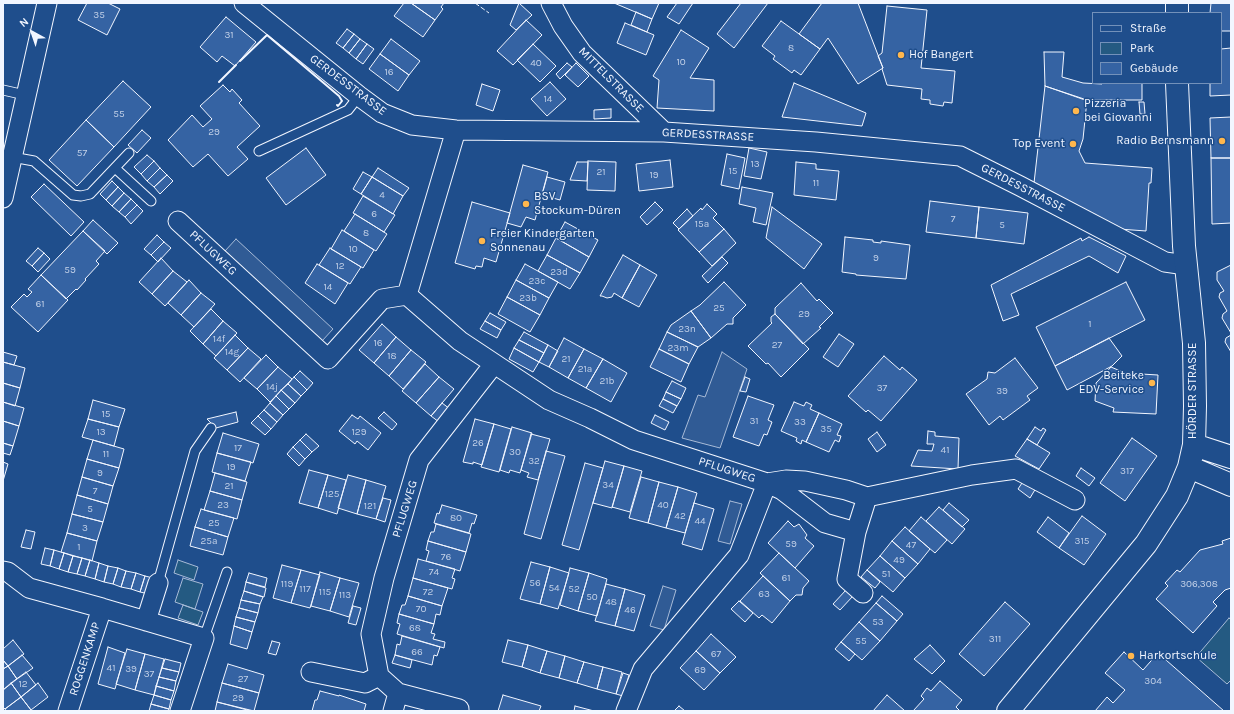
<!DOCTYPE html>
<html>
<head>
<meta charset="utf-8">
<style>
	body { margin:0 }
	#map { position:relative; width:1234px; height:714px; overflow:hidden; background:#1f4e8c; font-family:Karla,sans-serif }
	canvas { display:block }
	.frame { position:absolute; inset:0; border:4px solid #f2f6ff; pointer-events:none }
	.legend { position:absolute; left:1092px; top:12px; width:130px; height:72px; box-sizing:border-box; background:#1f4e8c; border:1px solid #7391ba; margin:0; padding:5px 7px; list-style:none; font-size:12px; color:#f2f6ff }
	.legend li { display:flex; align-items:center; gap:8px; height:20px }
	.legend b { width:20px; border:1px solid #7391ba }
	.north { position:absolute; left:12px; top:12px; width:40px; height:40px; -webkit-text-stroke:3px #1f4e8c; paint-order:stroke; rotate:320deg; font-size:11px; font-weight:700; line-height:16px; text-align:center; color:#f2f6ff }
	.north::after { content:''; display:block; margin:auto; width:14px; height:18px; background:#f2f6ff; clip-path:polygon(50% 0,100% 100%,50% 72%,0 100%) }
</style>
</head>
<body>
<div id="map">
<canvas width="1234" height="714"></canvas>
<div class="frame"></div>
<ul class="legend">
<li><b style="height:5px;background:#1f4e8c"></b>Straße</li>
<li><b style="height:11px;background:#245a82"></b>Park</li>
<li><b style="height:11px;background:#3563a3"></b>Gebäude</li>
</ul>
<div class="north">N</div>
</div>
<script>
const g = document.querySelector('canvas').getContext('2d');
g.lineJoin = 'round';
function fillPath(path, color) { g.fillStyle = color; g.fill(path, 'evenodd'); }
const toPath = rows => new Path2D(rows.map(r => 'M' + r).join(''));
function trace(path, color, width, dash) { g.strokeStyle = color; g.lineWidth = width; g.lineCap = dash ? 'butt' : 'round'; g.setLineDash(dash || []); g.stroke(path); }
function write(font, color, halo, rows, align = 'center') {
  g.font = font + ' Karla,sans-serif'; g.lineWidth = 3; g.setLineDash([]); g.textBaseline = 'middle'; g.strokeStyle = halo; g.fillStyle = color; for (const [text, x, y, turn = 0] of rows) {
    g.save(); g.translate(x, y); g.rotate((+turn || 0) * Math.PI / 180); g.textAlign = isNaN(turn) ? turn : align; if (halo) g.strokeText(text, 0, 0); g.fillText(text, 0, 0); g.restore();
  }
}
const green = toPath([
	[178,560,198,567,194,580,174,573,178,560],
	[183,578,203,584,195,609,175,602,183,578],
	[183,605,203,612,198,625,178,618,183,605],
	[1229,618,1231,620,1231,680,1227,684,1196,657,1229,618]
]);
fillPath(green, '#245a82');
trace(green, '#a8bbd7', 1);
const parking = toPath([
	[236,239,333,329,322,341,225,251,236,239],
	[722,352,747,369,720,448,682,438,698,395,705,397,722,352],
	[730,501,742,504,730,544,718,541,730,501],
	[663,586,676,590,664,630,650,626,663,586]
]);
fillPath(parking, '#305b95');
trace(parking, '#a8bbd7', 1);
const building = toPath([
	[87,3,108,3,120,9,107,35,78,20,87,3],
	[404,3,411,3,435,20,423,37,394,16,404,3],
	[411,3,444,3,441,7,443,9,435,20,411,3],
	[519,3,532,15,516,30,510,25,519,3],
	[614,3,659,3,652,19,614,3],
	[677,3,693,3,679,24,667,17,677,3],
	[741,3,768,3,734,48,717,34,741,3],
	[822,3,858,3,883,68,858,84,828,38,820,49,799,34,822,3],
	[1211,3,1231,3,1231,31,1221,31,1221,13,1210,13,1211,3],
	[887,6,927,10,921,68,955,71,952,103,944,102,943,106,930,104,930,100,921,99,922,89,887,85,882,69,883,68,878,56,882,53,887,6],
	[636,12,652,19,647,32,631,25,636,12],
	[226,17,256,42,235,66,222,56,217,62,200,47,226,17],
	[526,20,542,35,513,65,497,51,526,20],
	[781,21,820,49,801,75,794,70,792,73,773,59,775,56,762,46,781,21],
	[625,23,654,35,646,55,617,43,625,23],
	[347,29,354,34,343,48,336,43,347,29],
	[681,30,709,48,690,78,714,80,714,111,657,108,659,80,653,76,681,30],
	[354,34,360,39,349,53,343,48,354,34],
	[360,39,367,44,356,59,349,53,360,39],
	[391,39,420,61,409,75,380,54,391,39],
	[367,44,374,49,363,64,356,59,367,44],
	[533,44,556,66,540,82,517,60,533,44],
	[1231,48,1231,95,1210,96,1210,83,1221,83,1221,49,1231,48],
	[1044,52,1064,52,1062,77,1083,83,1102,84,1102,83,1142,83,1142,100,1085,100,1045,86,1044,52],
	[380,54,409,75,398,91,369,69,380,54],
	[567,63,572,67,560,79,556,74,567,63],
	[576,63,589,76,578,87,565,75,576,63],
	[123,81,151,107,114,147,86,120,123,81],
	[550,82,566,99,547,116,531,99,550,82],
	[794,83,866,113,862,126,782,117,794,83],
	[482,84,500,90,493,111,476,105,482,84],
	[223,85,230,92,232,89,242,100,239,103,260,126,237,147,248,159,228,176,208,154,193,167,168,140,192,115,203,127,212,119,200,106,223,85],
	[1045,86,1087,100,1083,139,1079,151,1085,163,1152,168,1151,183,1149,183,1146,231,1119,229,1034,183,1045,86],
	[1139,102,1144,102,1145,114,1140,114,1139,102],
	[611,109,611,118,594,119,594,110,611,109],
	[1231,117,1231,158,1211,158,1210,118,1231,117],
	[86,120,114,147,77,186,49,160,86,120],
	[142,130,151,138,137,153,128,145,142,130],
	[306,148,326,175,286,205,266,178,306,148],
	[749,148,767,152,761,179,744,176,749,148],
	[727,154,745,158,739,189,721,185,727,154],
	[147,155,154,161,141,174,134,167,147,155],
	[1211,158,1231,158,1231,223,1212,224,1211,158],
	[670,160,673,187,639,191,636,164,670,160],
	[154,161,160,168,147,181,141,174,154,161],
	[588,161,616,162,615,191,587,190,588,161],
	[577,162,588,162,587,181,570,180,577,162],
	[796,162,816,164,816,169,839,171,836,200,794,195,796,162],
	[523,165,548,172,535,220,526,217,521,227,507,223,523,165],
	[160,168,167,175,154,187,147,181,160,168],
	[378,168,409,188,403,196,372,177,378,168],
	[363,172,372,177,361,194,353,189,363,172],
	[167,175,173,181,160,194,154,187,167,175],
	[372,177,403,196,393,214,361,194,372,177],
	[547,177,565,182,560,200,542,195,547,177],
	[112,181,118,187,106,200,100,194,112,181],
	[44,184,84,222,71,236,31,197,44,184],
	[118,187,124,193,112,206,106,200,118,187],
	[742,187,773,193,766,225,753,222,756,208,739,204,742,187],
	[124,193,131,199,119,212,112,206,124,193],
	[363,196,395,215,384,232,353,213,363,196],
	[131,199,137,205,125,217,119,212,131,199],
	[930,201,979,207,976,238,926,232,930,201],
	[472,202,510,213,496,262,484,258,482,267,476,266,475,269,455,263,472,202],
	[655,202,663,210,647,225,640,217,655,202],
	[707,204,717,214,713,218,724,229,699,252,678,230,701,208,702,210,707,204],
	[137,205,143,211,131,224,125,217,137,205],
	[772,207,822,244,804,269,766,238,772,207],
	[979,207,1028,213,1024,244,976,238,979,207],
	[687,209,693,216,679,229,673,223,687,209],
	[355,214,387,234,376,251,344,231,355,214],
	[93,220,118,243,107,254,83,231,93,220],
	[565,222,598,240,589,257,556,238,565,222],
	[724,229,736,243,712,266,699,252,724,229],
	[342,230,374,250,363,268,331,249,342,230],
	[83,231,105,251,96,261,99,264,85,279,86,280,77,290,76,289,66,299,41,275,83,231],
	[157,235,164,242,151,255,144,249,157,235],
	[845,237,873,240,873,242,881,243,881,241,910,245,906,279,856,275,856,274,842,272,845,237],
	[1089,237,1126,256,1118,273,1089,256,1011,294,1019,315,1003,321,991,285,1081,238,1082,241,1089,237],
	[556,238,589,257,580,273,547,255,556,238],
	[164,242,171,248,158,262,151,255,164,242],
	[38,248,44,253,32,266,26,261,38,248],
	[330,248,361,267,350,284,319,265,330,248],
	[44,253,50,259,38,272,32,266,44,253],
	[547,255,580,273,570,289,538,271,547,255],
	[623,255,640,265,622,298,614,293,612,297,607,298,602,296,600,296,623,255],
	[722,257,728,263,708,283,702,276,722,257],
	[161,258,173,271,152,294,139,282,161,258],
	[317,264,348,283,335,304,305,283,317,264],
	[525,264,558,282,549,298,516,280,525,264],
	[640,265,657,275,639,307,622,298,640,265],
	[1231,265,1231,333,1222,318,1223,314,1227,311,1219,297,1220,293,1224,291,1217,280,1217,272,1231,265],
	[173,271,187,282,165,306,152,294,173,271],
	[41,275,68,300,38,332,11,307,24,294,27,297,32,292,28,289,41,275],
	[189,280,201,293,181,315,168,303,189,280],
	[516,280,549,298,540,315,507,297,516,280],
	[724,282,746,305,733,318,733,324,727,324,711,338,691,311,700,305,724,282],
	[1126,282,1145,320,1055,366,1036,327,1126,282],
	[801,283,817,301,819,299,833,313,819,327,821,328,803,344,775,314,775,308,801,283],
	[201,293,215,304,194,327,181,315,201,293],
	[507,297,540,315,530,332,498,314,507,297],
	[211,309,223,321,203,344,190,331,211,309],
	[691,311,711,338,698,347,667,332,671,325,691,311],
	[490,313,506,322,501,330,485,321,490,313],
	[775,314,809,349,781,377,768,363,766,364,748,346,772,323,771,322,771,317,775,314],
	[223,321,237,333,216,356,203,344,223,321],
	[485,321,501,330,497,338,480,329,485,321],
	[382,324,396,337,374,363,359,350,382,324],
	[524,332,548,345,544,353,519,340,524,332],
	[667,332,698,347,689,364,659,349,667,332],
	[839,334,854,344,838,367,823,357,839,334],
	[235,335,248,348,227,370,214,358,235,335],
	[1231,335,1231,352,1225,342,1226,338,1231,335],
	[396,337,411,350,389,376,374,363,396,337],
	[564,338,584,349,568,378,549,367,564,338],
	[1109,338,1122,356,1112,366,1067,390,1055,366,1109,338],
	[519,340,544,353,539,362,514,348,519,340],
	[548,345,558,351,549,367,539,362,548,345],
	[248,348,261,359,240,382,227,370,248,348],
	[514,348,539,362,533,372,509,359,514,348],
	[584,349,603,359,586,388,568,378,584,349],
	[659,349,689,364,681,382,650,367,659,349],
	[411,350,426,362,403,389,389,376,411,350],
	[3,352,17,356,14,365,3,362,3,352],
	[266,355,278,367,257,389,244,378,266,355],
	[884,356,900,370,902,367,917,380,881,421,868,410,866,412,848,396,884,356],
	[1015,358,1038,388,1027,396,1030,400,1003,420,1000,416,989,425,966,394,987,379,988,372,995,373,1015,358],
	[603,359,627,373,611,402,586,388,603,359],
	[3,362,25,368,20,388,3,383,3,362],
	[425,364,439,377,416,403,402,391,425,364],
	[278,367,292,379,270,402,257,389,278,367],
	[1111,367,1125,373,1158,375,1156,414,1113,412,1114,408,1095,401,1096,383,1111,367],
	[300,371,313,383,307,390,294,377,300,371],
	[294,377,307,390,301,396,288,384,294,377],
	[439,377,454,389,431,416,416,403,439,377],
	[745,377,750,379,746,392,740,391,745,377],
	[672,381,686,388,681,399,666,392,672,381],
	[3,383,20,388,15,406,3,402,3,383],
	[288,384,301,396,295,403,281,390,288,384],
	[281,390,295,403,289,409,276,396,281,390],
	[666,392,681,399,677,406,663,399,666,392],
	[276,396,289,409,283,415,270,403,276,396],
	[748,396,774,405,768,420,772,422,767,435,764,434,759,446,733,437,748,396],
	[663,399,677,406,673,413,659,406,663,399],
	[93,400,125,409,119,427,88,419,93,400],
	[3,402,24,408,19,426,3,421,3,402],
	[794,402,804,406,806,402,812,405,810,409,819,413,806,442,802,440,801,444,796,441,797,438,781,431,794,402],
	[270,403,283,415,277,422,264,410,270,403],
	[442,403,450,409,439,422,431,416,442,403],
	[264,410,277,422,271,429,258,416,264,410],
	[236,412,238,422,216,428,207,419,236,412],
	[384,412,397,424,392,430,378,418,384,412],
	[819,413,842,424,837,435,841,436,839,442,835,440,829,452,806,442,819,413],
	[352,415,358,419,360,416,381,433,368,450,357,441,355,444,339,431,352,415],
	[655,415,669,422,665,430,651,423,655,415],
	[258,416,271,429,265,435,251,423,258,416],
	[88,419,119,427,114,446,82,437,88,419],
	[475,419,494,424,482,465,473,462,473,464,463,462,475,419],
	[3,421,19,426,13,446,3,443,3,421],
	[494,424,511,429,499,472,481,467,494,424],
	[512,427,532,433,520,473,510,470,509,473,500,470,512,427],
	[1035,427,1041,431,1043,428,1046,430,1037,445,1027,439,1035,427],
	[928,431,935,432,935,436,959,438,958,469,911,466,918,450,932,451,934,444,927,444,928,431],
	[877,432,886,445,877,452,868,439,877,432],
	[223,433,259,444,253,463,217,453,223,433],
	[306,434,319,446,312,452,300,440,306,434],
	[531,434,550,439,538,480,527,477,529,473,521,470,531,434],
	[1132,438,1157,456,1125,501,1100,483,1132,438],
	[1027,439,1050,453,1039,469,1015,456,1027,439],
	[93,440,124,449,119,468,87,459,93,440],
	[300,440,312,452,305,459,293,447,300,440],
	[3,443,13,446,10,455,3,453,3,443],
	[293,447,305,459,299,466,287,454,293,447],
	[546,451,565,456,541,539,524,534,546,451],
	[217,453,251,462,245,481,212,472,217,453],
	[87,459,119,468,113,486,82,477,87,459],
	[605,461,624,466,612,508,593,503,605,461],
	[3,462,8,464,3,481,3,462],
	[585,463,603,468,579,550,562,545,585,463],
	[624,466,642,471,630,512,612,507,624,466],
	[1081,468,1095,478,1089,486,1076,476,1081,468],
	[309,470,328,475,318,508,299,503,309,470],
	[215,473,247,482,242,500,210,491,215,473],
	[328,475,346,480,337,514,318,508,328,475],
	[348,475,366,480,357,514,338,508,348,475],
	[82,477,113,486,108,504,77,495,82,477],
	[641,477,659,482,648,523,629,518,641,477],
	[366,480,386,486,376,519,357,514,366,480],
	[659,482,678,487,666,528,648,523,659,482],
	[1022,483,1036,488,1030,498,1018,489,1022,483],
	[678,487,697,493,685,533,666,528,678,487],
	[210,491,242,500,237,519,204,510,210,491],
	[77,495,108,504,103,522,72,514,77,495],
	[383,498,391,500,385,522,376,519,383,498],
	[694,503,714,509,702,550,682,544,694,503],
	[949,503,969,520,962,527,943,510,949,503],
	[442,505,477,515,474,524,472,523,469,533,434,523,437,513,439,514,442,505],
	[939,507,965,529,952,544,926,521,939,507],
	[201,509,234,518,228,537,195,527,201,509],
	[72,514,103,522,97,541,67,533,72,514],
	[1082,516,1106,534,1084,565,1059,548,1082,516],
	[921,517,947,540,935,553,909,531,921,517],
	[1048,517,1069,533,1059,548,1037,532,1048,517],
	[788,521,794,527,799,524,807,535,805,538,814,546,795,568,768,543,788,521],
	[436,524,471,534,466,552,428,541,431,532,434,532,436,524],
	[195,527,228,537,223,555,190,546,195,527],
	[905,527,930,549,918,564,892,541,905,527],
	[26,530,35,532,31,549,21,547,26,530],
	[67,533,97,541,92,561,61,552,67,533],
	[1231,538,1231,588,1225,590,1213,602,1217,606,1193,633,1156,599,1168,586,1165,583,1177,570,1180,572,1200,550,1223,544,1222,541,1231,538],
	[428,541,466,552,460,571,426,561,429,551,426,550,428,541],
	[892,541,918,564,905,578,880,556,892,541],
	[45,548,54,550,50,566,41,564,45,548],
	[54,550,64,553,59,569,50,566,54,550],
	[64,553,73,556,68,572,59,569,64,553],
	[779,553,809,581,803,588,802,595,796,595,790,601,760,573,779,553],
	[73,556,82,558,77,574,68,572,73,556],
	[880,556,905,578,893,592,867,570,880,556],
	[82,558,90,560,85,576,77,574,82,558],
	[418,559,455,569,452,578,455,579,452,589,413,578,418,559],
	[90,560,99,563,95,579,85,576,90,560],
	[531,562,550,567,540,604,520,599,531,562],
	[99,563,108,566,104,582,95,579,99,563],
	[282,565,301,570,291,603,273,598,282,565],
	[108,566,118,568,113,584,104,582,108,566],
	[550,567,569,573,558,609,540,604,550,567],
	[118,568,126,571,121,587,113,584,118,568],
	[570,568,589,573,578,611,560,605,570,568],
	[301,570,320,575,310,608,291,603,301,570],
	[867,570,880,582,875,588,861,577,867,570],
	[126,571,136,573,131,589,121,587,126,571],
	[320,572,340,578,330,611,311,606,320,572],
	[136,573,145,576,140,592,131,589,136,573],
	[249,573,267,578,265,587,246,582,249,573],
	[589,573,607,579,597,616,578,611,589,573],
	[145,576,153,578,149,594,140,592,145,576],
	[763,576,790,601,772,623,762,615,759,618,740,601,763,576],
	[340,578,359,583,349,617,330,611,340,578],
	[413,578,448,588,442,606,408,596,413,578],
	[246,582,266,588,264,597,244,591,246,582],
	[606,584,625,589,615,626,595,621,606,584],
	[625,589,645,595,634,631,615,626,625,589],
	[846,590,853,596,840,610,833,604,846,590],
	[244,591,263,597,260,604,241,600,244,591],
	[408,596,442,606,440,615,436,614,434,624,399,614,402,605,405,605,408,596],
	[882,596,903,614,897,621,876,603,882,596],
	[241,600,260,604,258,613,239,608,241,600],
	[739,601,753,613,745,622,731,609,739,601],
	[1005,602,1030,624,984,676,959,654,1005,602],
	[876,603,897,621,880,641,859,622,876,603],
	[353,606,361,608,356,625,348,623,353,606],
	[239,608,258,613,255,622,236,617,239,608],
	[399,614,434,624,431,633,435,634,433,639,445,642,444,648,397,634,400,624,397,623,399,614],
	[236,617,255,622,252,632,234,626,236,617],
	[859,622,880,641,862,660,841,642,859,622],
	[234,626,252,632,247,649,230,644,234,626],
	[711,634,736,657,720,673,696,651,711,634],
	[402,636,440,647,437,656,434,655,432,665,395,655,397,644,400,645,402,636],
	[13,640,24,654,8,666,3,660,3,649,13,640],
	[508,640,528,645,522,667,502,662,508,640],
	[272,641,280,643,276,655,268,653,272,641],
	[841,642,855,654,849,661,835,649,841,642],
	[528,645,547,651,540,673,522,667,528,645],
	[930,645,945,661,932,674,914,659,930,645],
	[108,647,125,653,115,689,98,684,108,647],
	[127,649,145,654,135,690,116,684,127,649],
	[547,651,565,656,559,678,540,673,547,651],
	[696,651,720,673,704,690,680,668,696,651],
	[1124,652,1143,670,1158,653,1224,711,1095,711,1107,697,1113,703,1125,690,1105,673,1124,652],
	[145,654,164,659,154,695,135,690,145,654],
	[22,655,33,668,17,679,8,666,22,655],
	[395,655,412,660,410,668,392,663,395,655],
	[565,656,584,662,577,683,559,678,565,656],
	[165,659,181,663,179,672,162,668,165,659],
	[3,660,8,666,3,669,3,660],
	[584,662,603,667,597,689,577,683,584,662],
	[228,664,264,675,259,693,222,683,228,664],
	[8,666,17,679,3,690,3,669,8,666],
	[603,667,622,672,616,694,597,689,603,667],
	[162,668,179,672,176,681,159,677,162,668],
	[26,672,36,685,21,697,11,683,26,672],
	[623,673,629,675,623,696,616,694,623,673],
	[159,677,176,681,174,691,156,686,159,677],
	[940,681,962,700,956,707,960,711,913,711,924,699,921,696,927,688,931,691,940,681],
	[11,683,21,697,5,709,3,707,3,690,11,683],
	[38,683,48,697,31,710,21,697,38,683],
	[222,683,259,693,254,711,217,702,222,683],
	[156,686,174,691,171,700,154,695,156,686],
	[320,691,339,696,339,695,366,704,364,711,312,711,315,700,317,700,320,691],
	[154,695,171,700,169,709,151,704,154,695],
	[503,695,541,706,539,711,498,711,503,695],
	[887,695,905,711,873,711,887,695],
	[21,697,31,710,30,711,6,711,5,709,21,697],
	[217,702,251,711,215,711,217,702],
	[151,704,169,709,168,711,149,711,151,704],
	[575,706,594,711,574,711,575,706],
	[679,706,685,711,674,711,679,706]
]);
fillPath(building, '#3563a3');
trace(building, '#f2f6ff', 1);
const lane = toPath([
	[3,90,25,95],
	[259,151,348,110,359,96],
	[12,157,34,161,73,195,81,196,90,194,129,153],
	[115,168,151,201],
	[158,583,195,451,211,428],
	[204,638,227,572]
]);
const street = toPath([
	[244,3,359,96,382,113,412,125,456,130,664,132,816,142,960,156,1020,186,1165,262,1186,265],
	[551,3,563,26,582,53,664,132],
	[456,130,407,295,460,341,549,400,590,418,634,440,767,483,739,555,643,669,626,711],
	[3,198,47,3],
	[178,221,328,359,382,299,407,295],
	[767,483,786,480,805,481,846,490,867,497,972,475,1016,469,1075,500],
	[767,483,782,490,825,523,856,532,867,497],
	[856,532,847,579,863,593],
	[3,571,8,572,29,588,102,608],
	[146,621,158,583],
	[311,672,365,683,379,676],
	[398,693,459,709,459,711],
	[68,711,102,608,204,638,180,711],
	[393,711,398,693,379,676,371,634,384,578,419,460,494,364]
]);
const secondary = toPath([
	[1177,13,1177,3],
	[1194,445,1231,457],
	[1189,467,1231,485],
	[1008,711,1146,544,1177,496,1189,467,1194,445,1195,406,1194,343,1184,246,1177,83]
]);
trace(lane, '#f2f6ff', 11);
trace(street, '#f2f6ff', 21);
trace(secondary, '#f2f6ff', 24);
trace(lane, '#1f4e8c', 9);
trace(street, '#1f4e8c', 19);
trace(secondary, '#1f4e8c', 22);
trace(toPath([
	[475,3,489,13]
]), '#f2f6ff', 1, [5, 2]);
trace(toPath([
	[240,61,267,35,339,96,342,101,338,106,337,105],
	[219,82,236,65]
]), '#f2f6ff', 2);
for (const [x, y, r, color] of [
	[901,55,4,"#ffb74d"],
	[1076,111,4,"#ffb74d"],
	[1222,141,4,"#ffb74d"],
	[1073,144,4,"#ffb74d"],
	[526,204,4,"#ffb74d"],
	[482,241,4,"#ffb74d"],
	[1152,383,4,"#ffb74d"],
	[1131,656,4,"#ffb74d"]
]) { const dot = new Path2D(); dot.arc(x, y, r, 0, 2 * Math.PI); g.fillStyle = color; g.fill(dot); trace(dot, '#1f4e8c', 1.5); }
write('10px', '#c3d1e8', null, [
	["35",99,15],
	["31",229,35],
	["8",791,48],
	["10",681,62],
	["40",536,63],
	["16",389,72],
	["14",548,99],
	["55",119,114],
	["29",214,132],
	["57",82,153],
	["13",755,164],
	["15",733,171],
	["21",601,172],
	["19",654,175],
	["11",816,183],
	["4",382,195],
	["6",374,214],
	["7",953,219],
	["15a",702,224],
	["5",1002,225],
	["8",366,233],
	["10",353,249],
	["9",876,258],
	["12",340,266],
	["59",70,270],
	["23d",559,272],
	["23c",537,281],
	["14",328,287],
	["23b",528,298],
	["61",40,304],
	["25",719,308],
	["29",804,314],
	["1",1090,324],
	["23n",687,329],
	["14f",219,339],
	["16",378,343],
	["27",777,345],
	["23m",678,348],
	["14g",232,352],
	["18",392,356],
	["21",566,359],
	["21a",585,369],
	["21b",607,381],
	["14j",272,387],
	["37",882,388],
	["39",1002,391],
	["15",106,414],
	["31",754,421],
	["33",800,422],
	["35",826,429],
	["13",101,432],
	["129",359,432],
	["26",478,443],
	["17",238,448],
	["41",945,450],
	["30",515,452],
	["11",106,454],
	["32",534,461],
	["19",231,467],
	["317",1127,471],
	["9",100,473],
	["34",608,485],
	["21",229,486],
	["7",95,491],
	["125",332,494],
	["23",223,505],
	["40",663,505],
	["121",370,506],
	["5",90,509],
	["42",680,516],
	["80",456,518],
	["44",700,521],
	["25",214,523],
	["3",85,528],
	["25a",209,541],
	["315",1082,541],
	["59",791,544],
	["47",911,545],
	["1",79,547],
	["76",446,557],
	["49",899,560],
	["74",434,572],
	["51",886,574],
	["61",786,578],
	["56",535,583],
	["119",287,584],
	["306,308",1199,584],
	["54",554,588],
	["117",305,589],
	["52",574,589],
	["115",325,592],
	["72",428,592],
	["63",764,594],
	["113",345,595],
	["50",592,597],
	["48",611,602],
	["70",421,609],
	["46",630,610],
	["53",878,622],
	["68",415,628],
	["311",995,639],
	["55",861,641],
	["66",417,652],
	["67",716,654],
	["41",111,668],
	["39",131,669],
	["69",700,670],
	["37",149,674],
	["27",243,679],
	["304",1153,681],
	["12",23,684],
	["29",238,698]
]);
write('12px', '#f2f6ff', '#1f4e8c', [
	["Hof Bangert",909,55],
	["Pizzeria",1084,104],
	["bei Giovanni",1084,118],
	["Radio Bernsmann",1214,141,"right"],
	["Top Event",1065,144,"right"],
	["BSV",534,197],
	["Stockum-Düren",534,211],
	["Freier Kindergarten",490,234],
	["Sonnenau",490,248],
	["Beiteke",1144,376,"right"],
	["EDV-Service",1144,390,"right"],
	["Harkortschule",1139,656]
], 'left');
write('12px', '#f2f6ff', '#1f4e8c', [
	["MITTELSTRASSE",611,80,45],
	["GERDESSTRASSE",348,85,37],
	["GERDESSTRASSE",708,135,3],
	["GERDESSTRASSE",1023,188,27],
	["PFLUGWEG",213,253,43],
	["HÖRDER STRASSE",1193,391,-90],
	["PFLUGWEG",727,470,18],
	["PFLUGWEG",405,509,-73],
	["ROGGENKAMP",85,659,-72]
]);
</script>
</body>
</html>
